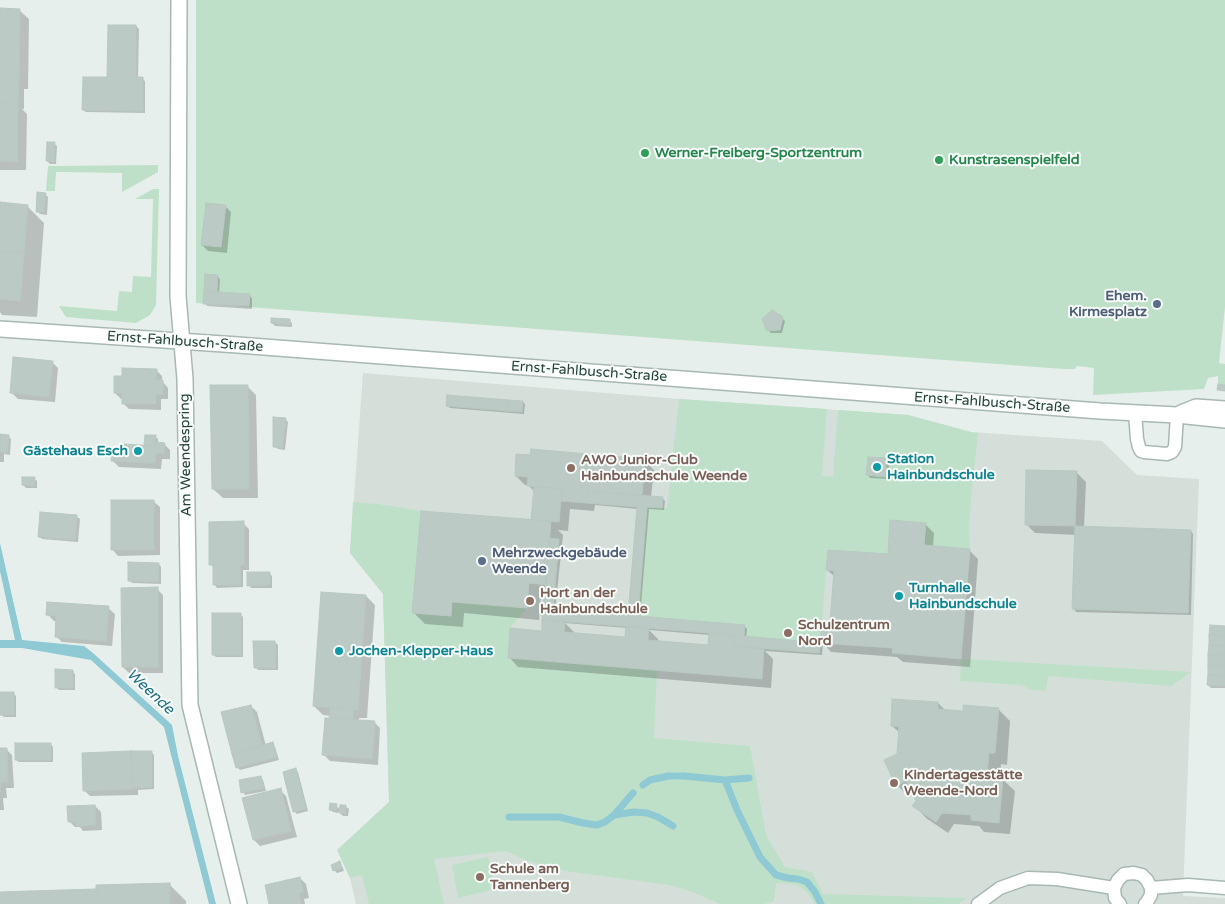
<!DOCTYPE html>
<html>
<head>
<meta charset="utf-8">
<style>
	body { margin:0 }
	canvas { display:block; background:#e6efeb }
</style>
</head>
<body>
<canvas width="1225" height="904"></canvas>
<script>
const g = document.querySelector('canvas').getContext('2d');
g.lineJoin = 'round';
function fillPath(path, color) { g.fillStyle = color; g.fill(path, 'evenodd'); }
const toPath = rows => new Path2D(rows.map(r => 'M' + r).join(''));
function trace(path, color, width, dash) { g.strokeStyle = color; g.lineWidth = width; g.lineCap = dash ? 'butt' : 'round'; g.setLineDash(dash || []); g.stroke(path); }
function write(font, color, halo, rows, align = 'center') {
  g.font = font + ' "Varela Round",sans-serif'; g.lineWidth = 4; g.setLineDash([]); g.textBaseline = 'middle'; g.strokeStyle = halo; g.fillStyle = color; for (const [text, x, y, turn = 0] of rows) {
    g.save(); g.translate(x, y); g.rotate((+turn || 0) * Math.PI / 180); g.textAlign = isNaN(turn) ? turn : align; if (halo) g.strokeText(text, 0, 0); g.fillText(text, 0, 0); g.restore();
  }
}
fillPath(toPath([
	[363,373,679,399,908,415,971,432,1102,441,1137,475,1199,479,1183,896,1225,898,1225,904,356,904,350,878,337,850,389,802,383,594,350,553]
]), '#d4dfda');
fillPath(toPath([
	[196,0,1225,0,1225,307,1219,363,1225,364,1225,385,1218,384,1218,376,1208,378,1204,389,1093,395,1094,368,1077,366,1075,369,1063,369,196,303],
	[158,165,158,172,122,192,122,173,64,172,56,172,55,191,46,191,48,166],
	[153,189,159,189,156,305,150,315,136,323,66,317,59,306,117,311,119,291,132,292,133,276,151,277,153,199,135,199],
	[679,399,827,409,822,476,833,477,838,410,908,415,971,432,978,433,972,488,969,526,970,549,924,545,925,523,891,520,888,554,828,550,820,643,744,636,745,625,638,616,647,507,667,508],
	[353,502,378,504,421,511,412,613,451,616,452,602,527,608,510,628,657,670,654,738,750,746,766,835,785,867,812,872,823,894,966,898,958,904,815,904,809,895,803,889,798,886,791,884,776,883,774,901,764,904,720,904,690,891,669,885,565,871,528,861,506,851,434,859,444,904,369,904,362,875,350,878,337,850,389,802,383,594,350,553],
	[961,659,1191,672,1171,686,1048,676,1046,691,1032,690,1021,685,960,681],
	[488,857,495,889,458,898,452,865]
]), '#bfe0c8');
fillPath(toPath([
	[0,543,22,640,84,646,93,653,172,725,178,756,216,904,209,904,164,727,91,660,22,648,0,648,0,640,15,640,0,571]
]), '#8ec9d4');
fillPath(toPath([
	[0,9,19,10,29,19,28,89,24,89,24,109,22,109,27,114,26,170,0,170],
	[136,26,139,29,138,78,142,78,145,81,145,113,86,112,83,110,109,78],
	[54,144,57,146,56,164,50,164,47,161],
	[45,194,48,197,47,215,40,214,37,211],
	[0,204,27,206,44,223,37,317,2,315,0,312],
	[225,206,231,212,227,253,208,251,202,245],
	[217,276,220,279,219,294,250,296,252,298,252,309,207,306,205,303],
	[782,318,785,321,782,333,771,333,768,330],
	[289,321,292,323,292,327,275,326,272,323],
	[52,362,58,368,55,402,18,399,12,393],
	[156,370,162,376,162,381,168,388,168,399,161,399,161,410,129,409,123,403,123,399,121,399,115,393,123,378],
	[247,386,256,395,258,498,223,498,213,489],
	[523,402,525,404,524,414,450,408,447,406],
	[285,419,288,422,285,450,278,449,275,446],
	[0,435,8,436,11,439,10,455,4,454,4,462,0,462],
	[155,436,158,439,158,444,164,444,170,450,170,459,162,459,161,469,119,467,113,461,125,450,148,446,146,445],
	[886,459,889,462,888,479,870,478,868,475],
	[644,460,654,470,651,497,662,498,665,501,664,510,649,509,640,618,744,626,747,629,746,638,822,644,823,622,831,623,835,577,827,570,889,556,925,524,934,533,933,547,969,550,978,559,970,667,903,662,897,657,831,652,823,643,822,655,765,651,773,659,771,688,518,667,509,657,543,632,546,595,541,595,539,620,464,613,463,627,425,624,413,612,532,521,535,492,528,485,525,485,516,476],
	[595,505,638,509,629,617,555,611,563,535,558,530,568,531,570,509,594,511],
	[565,623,627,628,626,639,574,634,574,632],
	[649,630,710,635,709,646,658,642,658,639],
	[1076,472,1086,482,1084,528,1191,531,1193,534,1191,615,1076,612,1074,609,1076,535,1035,533,1026,524],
	[34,479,37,481,37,488,26,488,23,485],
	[153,501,160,507,160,555,118,556,112,549],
	[41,514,77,517,80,519,78,542,42,539,39,536],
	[243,523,249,529,249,570,243,570,243,587,217,588,215,585,214,568,211,564],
	[159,564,161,567,161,584,132,583,129,580],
	[269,573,272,576,272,588,251,588,249,585],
	[157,589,163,595,163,673,129,673,123,667],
	[366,596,375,605,367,718,359,718,359,721,374,722,380,728,378,765,330,761,324,755,331,716,323,715,314,706],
	[108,608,115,614,112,646,62,642,56,636,57,621,54,621,48,615],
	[240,614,243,617,243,657,216,657,213,654],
	[1225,627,1225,688,1211,688,1208,685],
	[275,642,278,645,278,670,258,670,256,668],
	[72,671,75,674,75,690,59,690,56,687],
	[14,694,16,696,16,717,4,717,1,714],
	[938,703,946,711,964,713,998,709,1010,721,1007,765,1001,764,1000,779,1002,779,1015,791,1010,834,984,832,979,826,954,824,948,833,926,818,914,805,917,801,914,795,909,797,897,785,900,733,892,726],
	[251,706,257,712,266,746,273,744,275,747,279,760,240,770,237,767],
	[50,744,53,747,53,762,19,762,16,760],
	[0,749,6,749,12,755,14,788,6,788,7,798,3,798,4,810,0,810],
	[151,752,154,755,154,789,138,790,138,795,90,796,84,790,83,754],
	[296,770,298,772,308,811,297,814,294,811],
	[260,777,263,780,266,791,245,795,243,792],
	[280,790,286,796,297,837,260,846,254,840,243,799],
	[336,805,340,810,341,806,346,807,349,809,348,816,343,816,338,811,338,813,333,812,330,810],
	[95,806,101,812,102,830,83,831,80,827,75,827,69,821],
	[340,863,342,866,344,871,337,873,334,870],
	[300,878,306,884,309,898,304,899,305,904,271,904],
	[169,884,186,901,186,904,0,904,0,893,97,890]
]), '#0003');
trace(toPath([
	[725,780,737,810,760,857,776,875,788,878,798,879,807,882,815,892,821,904],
	[643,785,650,780,668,776,684,776,725,780,749,778],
	[614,815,634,812,647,813,658,817,673,826],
	[509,817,559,817,583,823,597,825,605,822,614,815,633,793]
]), '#8ec9d4', 7);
const building = toPath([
	[0,8,20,9,19,80,0,80,0,8],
	[108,25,136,25,136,77,107,77,108,25],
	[83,77,143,77,143,111,82,110,83,77],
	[0,80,19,80,18,104,0,103,0,80],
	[0,103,18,104,18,162,0,161,0,103],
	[47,142,55,142,54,162,46,161,47,142],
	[37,192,46,193,44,212,36,212,37,192],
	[0,202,28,205,24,253,0,251,0,202],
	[206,203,226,205,221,247,201,245,206,203],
	[0,251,24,253,20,301,0,299,0,251],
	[205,274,218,275,217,292,204,291,205,274],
	[204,291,250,294,249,306,203,304,204,291],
	[772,310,783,317,780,330,767,331,762,319,772,310],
	[271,318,290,319,290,325,271,323,271,318],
	[13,357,53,361,49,397,10,393,13,357],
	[122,368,157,369,156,380,163,380,163,394,156,394,156,404,122,404,122,393,114,393,114,376,122,376,122,368],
	[1218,384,1225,385,1225,391,1217,390,1218,384],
	[210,385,248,385,249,489,212,489,210,385],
	[447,395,508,400,507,411,446,406,447,395],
	[508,400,523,401,522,412,507,411,508,400],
	[273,417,286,418,282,448,273,447,273,417],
	[0,434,9,435,7,453,0,452,0,434],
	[145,435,156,435,155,446,144,445,145,435],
	[155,442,165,443,164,453,156,453,155,463,111,461,112,448,124,449,124,444,155,446,155,442],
	[531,449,645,459,642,495,587,491,586,503,561,501,562,489,527,486,528,477,515,476,516,454,530,455,531,449],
	[868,457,887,458,885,477,866,475,868,457],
	[1026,470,1077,471,1075,526,1025,525,1026,470],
	[22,477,35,477,34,486,22,485,22,477],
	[534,487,562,489,559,522,531,520,534,487],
	[587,491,663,497,662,508,647,507,638,616,745,625,744,636,820,643,819,653,733,646,734,635,542,620,549,538,559,539,553,609,628,616,637,507,586,503,587,491],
	[111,500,154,500,154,550,111,550,111,500],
	[421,511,551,521,546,585,529,583,527,608,452,602,451,616,412,613,421,511],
	[40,512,77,515,75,540,38,537,40,512],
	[890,520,926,523,924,545,970,549,961,659,892,653,893,648,820,643,822,621,830,622,834,571,826,570,828,550,888,554,890,520],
	[244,521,244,565,209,565,209,522,244,521],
	[1075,526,1191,530,1188,613,1072,609,1075,526],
	[128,562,159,563,158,582,128,581,128,562],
	[213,565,240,565,241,585,213,585,213,565],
	[247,572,270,572,270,585,247,586,247,572],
	[158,587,158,667,122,667,121,588,158,587],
	[321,592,366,595,358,710,313,706,321,592],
	[47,602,109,606,106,641,55,637,56,616,46,615,47,602],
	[212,613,241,613,241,655,212,655,212,613],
	[542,620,565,621,564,632,625,637,626,626,649,628,648,640,708,645,709,633,734,635,733,646,764,649,762,679,508,658,510,628,542,631,542,620],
	[1210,625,1225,626,1225,636,1209,635,1210,625],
	[1209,635,1225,636,1225,646,1209,645,1209,635],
	[253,641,275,641,276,668,254,668,253,641],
	[1209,645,1225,646,1225,656,1208,655,1209,645],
	[1208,655,1225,656,1225,666,1208,665,1208,655],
	[1208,665,1225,666,1225,676,1208,675,1208,665],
	[55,669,73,670,73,688,55,688,55,669],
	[1208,675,1225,676,1225,686,1207,685,1208,675],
	[0,692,14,692,14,715,0,715,0,692],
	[892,699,938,702,938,709,963,711,963,705,999,708,995,753,989,753,987,776,1003,778,999,823,971,820,971,815,942,813,936,822,912,806,916,801,906,781,896,786,884,760,897,754,899,727,891,726,892,699],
	[251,705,262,746,232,754,221,712,251,705],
	[330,707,353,709,353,719,329,718,330,707],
	[325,718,375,721,372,759,322,755,325,718],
	[273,742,277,757,236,768,232,754,273,742],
	[15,743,51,743,51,760,15,760,15,743],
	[0,748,7,748,8,782,1,782,1,792,0,792,0,748],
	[131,751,132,789,83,791,82,753,131,751],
	[131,751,152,751,152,787,133,788,131,751],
	[296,768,298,777,285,781,283,772,296,768],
	[261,776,264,788,241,793,239,780,261,776],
	[298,777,306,809,293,812,285,781,298,777],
	[281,788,291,831,253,840,242,798,281,788],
	[330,803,337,804,336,811,329,810,330,803],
	[95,805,96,825,76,826,76,822,68,822,67,806,95,805],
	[340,805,346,805,345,814,339,813,340,805],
	[340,861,342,868,333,871,331,865,340,861],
	[300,877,303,892,299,893,301,904,269,904,265,885,300,877],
	[170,883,170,904,96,904,96,885,170,883],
	[96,889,96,904,30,904,30,891,96,889],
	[30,891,30,904,0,904,0,892,30,891]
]);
fillPath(building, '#bbcac4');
trace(building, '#b8c9c2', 1);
const lane = toPath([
	[1135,413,1137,439,1139,447,1141,451,1144,452,1167,454,1172,452,1175,447,1177,415],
	[1151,888,1188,885,1225,888],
	[978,904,1000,888,1028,878,1057,879,1114,888],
	[1120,904,1115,898,1114,888,1118,880,1124,874,1134,873,1142,875,1147,880,1151,888,1151,895,1147,902,1145,904]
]);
const street = toPath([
	[179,0,178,296,185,379,190,705,239,904],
	[0,329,238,345,1100,411,1177,415,1225,420],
	[1181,413,1196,407,1225,409]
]);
trace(lane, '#a8b8b2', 15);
trace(street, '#a8b8b2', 18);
trace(lane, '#fff', 12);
trace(street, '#fff', 15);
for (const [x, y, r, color] of [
	[645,153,5,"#2e9e5b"],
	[939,160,5,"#2e9e5b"],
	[1157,304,5,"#5c6f8a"],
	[138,451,5,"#0f9aa8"],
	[877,467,5,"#0f9aa8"],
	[571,468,5,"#8d6e63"],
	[482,561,5,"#5c6f8a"],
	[899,596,5,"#0f9aa8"],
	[530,601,5,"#8d6e63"],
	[788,633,5,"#8d6e63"],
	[339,651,5,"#0f9aa8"],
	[894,783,5,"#8d6e63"],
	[480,877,5,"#8d6e63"]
]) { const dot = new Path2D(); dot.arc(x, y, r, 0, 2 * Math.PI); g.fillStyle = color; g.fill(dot); trace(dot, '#f7fbf9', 2); }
write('bold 14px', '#27864d', '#f7fbf9', [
	["Werner-Freiberg-Sportzentrum",655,153],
	["Kunstrasenspielfeld",949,160]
], 'left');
write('bold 14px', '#4e5e75', '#f7fbf9', [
	["Ehem.",1147,296],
	["Kirmesplatz",1147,312],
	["Mehrzweckgebäude",492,553,"left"],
	["Weende",492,569,"left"]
], 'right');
write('14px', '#24423a', '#f7fbf9', [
	["Ernst-Fahlbusch-Straße",185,342,4],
	["Ernst-Fahlbusch-Straße",589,372,4],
	["Ernst-Fahlbusch-Straße",992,403,4],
	["Am Weendespring",186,455,-91]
]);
write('bold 14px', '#0d838f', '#f7fbf9', [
	["Gästehaus Esch",128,451,"right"],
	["Station",887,459],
	["Hainbundschule",887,475],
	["Turnhalle",909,588],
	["Hainbundschule",909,604],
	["Jochen-Klepper-Haus",349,651]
], 'left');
write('bold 14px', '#785e54', '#f7fbf9', [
	["AWO Junior-Club",581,460],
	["Hainbundschule Weende",581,476],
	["Hort an der",540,593],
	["Hainbundschule",540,609],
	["Schulzentrum",798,625],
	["Nord",798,641],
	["Kindertagesstätte",904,775],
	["Weende-Nord",904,791],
	["Schule am",490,869],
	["Tannenberg",490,885]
], 'left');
write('italic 15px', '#1c6f80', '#f7fbf9', [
	["Weende",150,692,43]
]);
</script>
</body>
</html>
